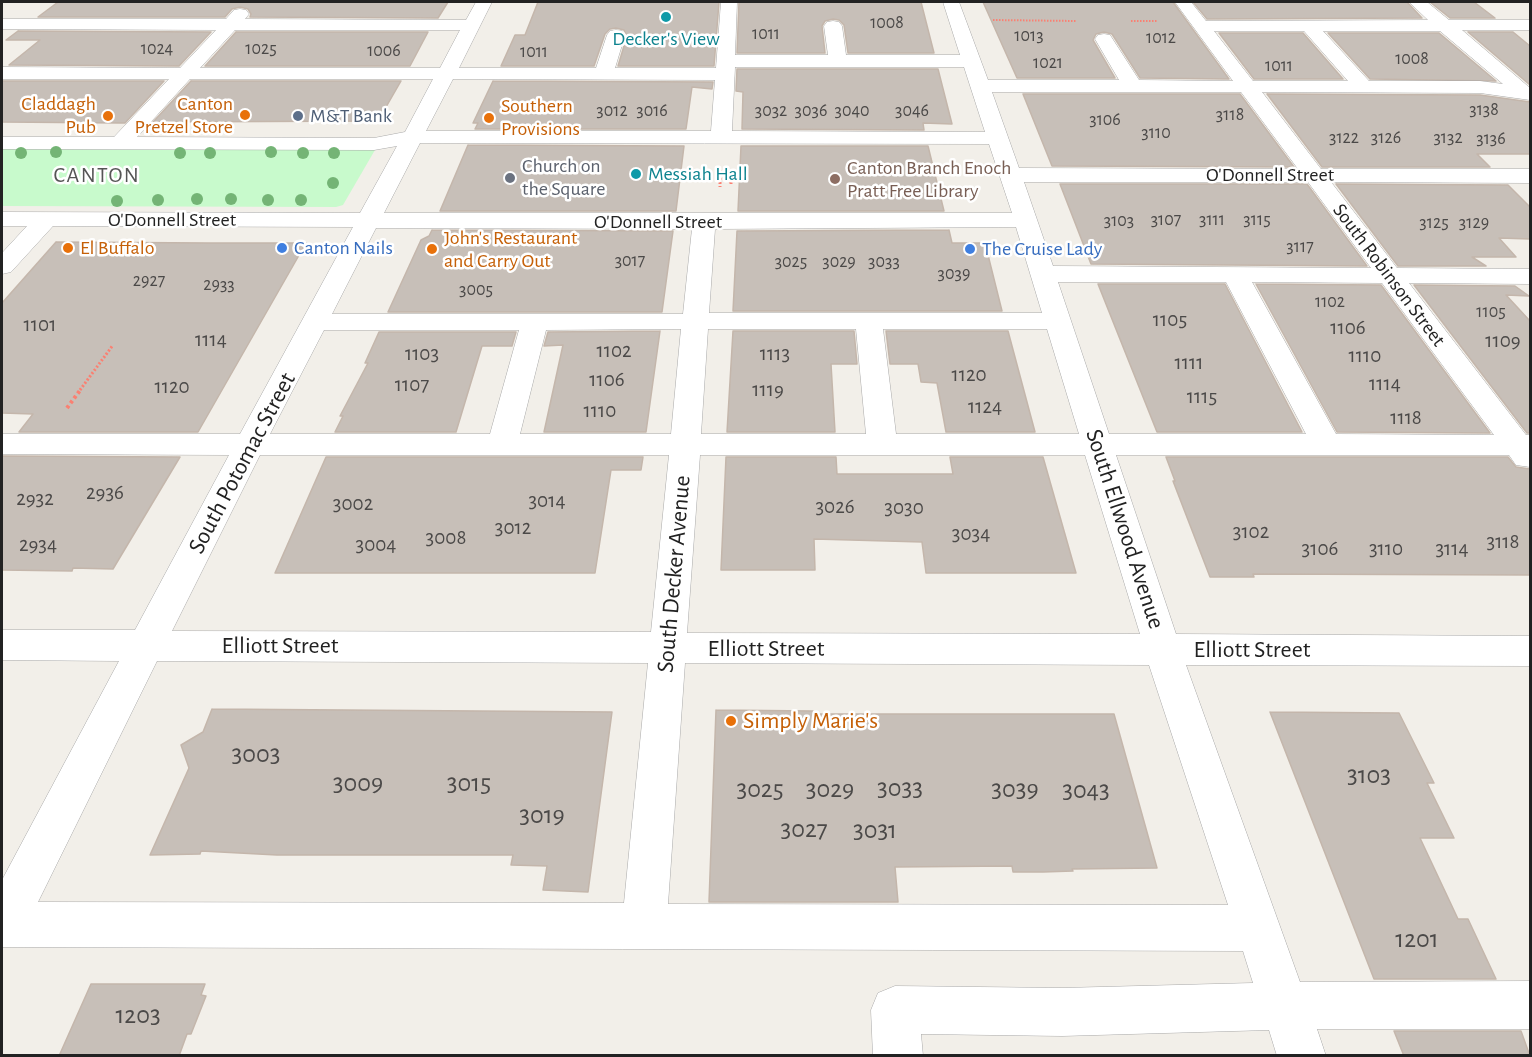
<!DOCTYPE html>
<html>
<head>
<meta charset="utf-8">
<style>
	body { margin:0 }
	#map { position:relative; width:1532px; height:1057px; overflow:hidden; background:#f2efe9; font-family:"Alegreya Sans",sans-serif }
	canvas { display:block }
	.frame { position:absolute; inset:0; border:3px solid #222; pointer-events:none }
</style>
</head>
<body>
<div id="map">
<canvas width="1532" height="1057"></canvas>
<div class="frame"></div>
</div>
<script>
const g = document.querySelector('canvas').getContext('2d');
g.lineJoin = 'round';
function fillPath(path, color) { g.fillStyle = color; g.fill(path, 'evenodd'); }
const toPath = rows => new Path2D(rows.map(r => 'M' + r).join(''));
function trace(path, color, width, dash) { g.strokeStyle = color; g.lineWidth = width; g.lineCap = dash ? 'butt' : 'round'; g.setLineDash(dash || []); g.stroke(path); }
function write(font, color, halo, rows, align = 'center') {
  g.font = font + ' "Alegreya Sans",sans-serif'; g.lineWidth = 5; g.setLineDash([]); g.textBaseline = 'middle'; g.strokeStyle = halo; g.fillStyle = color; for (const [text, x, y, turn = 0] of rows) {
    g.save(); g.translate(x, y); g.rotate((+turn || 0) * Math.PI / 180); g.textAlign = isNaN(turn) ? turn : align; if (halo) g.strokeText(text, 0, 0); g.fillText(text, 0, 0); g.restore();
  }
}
fillPath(toPath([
	[2,147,366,147,375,150,343,205,336,207,2,206]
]), '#c8facc');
const building = toPath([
	[58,2,448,2,438,18,250,17,251,14,248,9,240,7,232,9,225,17,38,17,58,2],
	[538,2,719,2,714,66,618,66,627,36,624,30,616,28,610,29,605,34,594,66,501,66,515,35,525,35,538,2],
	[739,2,921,2,934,53,848,53,844,25,839,20,833,19,825,21,822,26,825,53,737,53,739,2],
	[983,2,1173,2,1229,79,1140,78,1112,34,1104,32,1096,34,1093,40,1115,78,1017,78,983,2],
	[1193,2,1407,2,1422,18,1207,19,1193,2],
	[1430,2,1474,2,1495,18,1450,18,1430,2],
	[18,31,211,32,179,66,9,65,40,40,6,40,18,31],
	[236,32,428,32,410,66,205,66,236,32],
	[1468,32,1513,32,1530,46,1530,85,1468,32],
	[1219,33,1303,33,1343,79,1254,79,1219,33],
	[1328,33,1439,33,1496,81,1370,79,1328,33],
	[737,69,938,69,952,124,923,123,924,130,742,129,743,92,736,91,737,69],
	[2,81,164,81,125,123,119,123,2,122,2,81],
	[191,81,401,81,378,121,153,122,191,81],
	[493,81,713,82,712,89,692,87,686,129,475,129,478,123,473,123,493,81],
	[1023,94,1240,94,1294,167,1052,166,1023,94],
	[1267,94,1480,95,1530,102,1530,154,1477,154,1490,167,1322,167,1267,94],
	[468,145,684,146,676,211,440,211,468,145],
	[741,146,928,146,944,211,738,211,741,146],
	[1060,184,1307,184,1367,266,1091,264,1060,184],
	[1336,184,1508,185,1530,207,1530,239,1499,238,1516,257,1472,257,1486,266,1398,266,1336,184],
	[432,230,673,231,662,312,388,312,421,240,429,236,432,230],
	[949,230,952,243,985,243,1002,311,733,311,737,231,949,230],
	[56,242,210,243,306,243,198,432,19,432,33,414,2,413,2,303,56,242],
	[1098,284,1225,284,1302,432,1157,432,1098,284],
	[1256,284,1381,285,1490,433,1337,432,1256,284],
	[1414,285,1515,286,1529,296,1506,295,1530,321,1530,433,1527,433,1414,285],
	[660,331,646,432,544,432,563,345,544,346,548,332,660,331],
	[733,331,854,331,857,364,831,364,835,432,727,432,733,331],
	[886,331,1008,331,1035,432,946,432,937,383,921,382,918,364,890,364,886,331],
	[379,332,516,332,512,346,482,346,456,432,335,432,343,416,340,416,368,363,365,363,379,332],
	[2,456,180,457,113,569,73,568,72,571,2,570,2,456],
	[326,457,643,457,641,470,611,470,595,573,275,573,326,457],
	[726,457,836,457,837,474,953,474,950,457,1043,457,1076,573,926,573,922,542,814,539,815,570,721,570,726,457],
	[1166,457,1508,457,1516,467,1530,469,1530,575,1253,574,1254,577,1210,577,1173,481,1175,481,1166,457],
	[212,709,612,712,588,892,543,890,547,866,511,865,513,855,277,855,201,851,200,854,150,855,189,768,181,745,203,732,212,709],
	[716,710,813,711,813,714,1114,714,1157,868,1072,869,1073,871,1043,872,1013,872,1012,866,895,867,898,902,709,902,716,710],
	[1270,712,1399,713,1434,783,1427,783,1454,838,1420,838,1458,919,1468,919,1496,979,1374,979,1270,712],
	[91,984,205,984,201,995,206,996,191,1034,187,1034,179,1056,59,1056,91,984],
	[1394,1031,1521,1031,1530,1056,1404,1056,1394,1031]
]);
fillPath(building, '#c7bfb8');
trace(building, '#c4b6ab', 1.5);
const minor = toPath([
	[476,2,492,2,459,68,596,68,607,35,610,31,616,30,622,31,625,35,615,68,716,68,721,2,737,2,735,55,828,55,824,26,827,22,833,21,839,22,842,26,846,55,960,55,943,2,959,2,988,80,1119,80,1095,39,1098,35,1104,34,1110,35,1139,80,1233,81,1175,2,1191,2,1206,21,1428,20,1409,2,1427,2,1449,20,1530,20,1530,30,1462,30,1530,88,1530,100,1480,93,1262,92,1321,169,1530,169,1530,183,1331,182,1397,268,1530,269,1530,284,1409,283,1526,435,1530,435,1530,467,1516,465,1509,455,1116,455,1176,634,1530,636,1530,666,1186,665,1300,982,1530,981,1530,1029,1317,1029,1326,1056,1277,1056,1269,1030,1062,1036,921,1034,923,1056,873,1056,871,1010,878,993,895,986,1062,988,1253,983,1243,951,2,947,2,880,119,661,2,660,2,630,135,630,229,455,2,454,2,434,240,434,353,227,53,226,11,272,2,274,2,253,27,226,2,226,2,212,360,213,397,146,374,150,2,149,2,137,114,137,169,79,2,79,2,67,180,68,216,30,2,29,2,19,226,19,234,10,240,9,246,10,249,14,245,19,466,20,476,2],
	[235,30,460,30,440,68,200,68,235,30],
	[1214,31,1304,31,1348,81,1253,81,1214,31],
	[1323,31,1440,31,1503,84,1480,81,1369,81,1323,31],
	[735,67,964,67,985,132,732,131,735,67],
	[190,79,433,79,405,132,374,138,137,137,190,79],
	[453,79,715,80,711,131,426,131,453,79],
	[992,92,1241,92,1298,169,1019,168,992,92],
	[420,143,989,144,1012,213,384,213,420,143],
	[1024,182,1308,182,1371,268,1053,266,1024,182],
	[1016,227,1042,313,709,313,715,229,1016,227],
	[376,228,692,229,683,314,332,314,376,228],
	[1058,282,1226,282,1306,434,1109,434,1058,282],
	[1252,282,1382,283,1494,435,1336,434,1252,282],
	[681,329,671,434,520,434,546,330,681,329],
	[708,329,856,329,866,434,701,434,708,329],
	[883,329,1047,329,1079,434,896,434,883,329],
	[324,330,519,330,490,434,270,434,324,330],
	[260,455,669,455,651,632,172,631,260,455],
	[700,455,1085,455,1140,634,687,633,700,455],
	[157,661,648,663,624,903,38,902,157,661],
	[685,663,1149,665,1228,905,668,904,685,663]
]);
trace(minor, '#a9a9a9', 1);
trace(toPath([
	[993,20,1076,21],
	[1131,21,1157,21]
]), '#fa8072', 2, [1.5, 1.5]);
trace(toPath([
	[720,170,720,187],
	[731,170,731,186],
	[80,390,113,345]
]), '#fa8072', 3, [2, 2]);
trace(toPath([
	[67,408,81,389]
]), '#fa8072', 4, [3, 3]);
fillPath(minor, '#fff');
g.fillStyle = '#74b475';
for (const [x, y] of [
	[56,152],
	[271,152],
	[21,153],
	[180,153],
	[210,153],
	[303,153],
	[334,153],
	[333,183],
	[197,199],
	[231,199],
	[158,200],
	[268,200],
	[301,200],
	[117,201]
]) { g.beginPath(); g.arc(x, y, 6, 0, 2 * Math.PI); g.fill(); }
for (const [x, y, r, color] of [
	[666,17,6,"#0f9aa8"],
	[245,115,6,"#e8710a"],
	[108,116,6,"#e8710a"],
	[298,116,6,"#5c6f8a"],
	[489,118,6,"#e8710a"],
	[636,174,6,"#0f9aa8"],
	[510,178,6,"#6b7280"],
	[835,179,6,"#8d6e63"],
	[68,248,6,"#e8710a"],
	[282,248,6,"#3f7fe0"],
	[432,249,6,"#e8710a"],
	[970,249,6,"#3f7fe0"],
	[731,721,6,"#e8710a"]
]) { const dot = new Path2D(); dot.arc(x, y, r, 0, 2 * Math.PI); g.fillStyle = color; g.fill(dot); trace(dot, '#fff', 2); }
write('18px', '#4b4948', null, [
	["1008",887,23],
	["1011",766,34],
	["1013",1029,36],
	["1012",1161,38],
	["1024",157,49],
	["1025",261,49],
	["1006",384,51],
	["1011",534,52],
	["1008",1412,59],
	["1021",1048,63],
	["1011",1279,66],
	["3138",1484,110],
	["3012",612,111],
	["3016",652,111],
	["3032",771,111],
	["3036",811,111],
	["3040",852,111],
	["3046",912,111],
	["3118",1230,115],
	["3106",1105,120],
	["3110",1156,133],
	["3122",1344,138],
	["3126",1386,138],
	["3132",1448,138],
	["3136",1491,139],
	["3107",1166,220],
	["3111",1212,220],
	["3115",1257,220],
	["3103",1119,221],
	["3125",1434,223],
	["3129",1474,223],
	["3117",1300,247],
	["3017",630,261],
	["3025",791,262],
	["3029",839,262],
	["3033",884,262],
	["3039",954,274],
	["2927",149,281],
	["2933",219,285],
	["3005",476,290],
	["1102",1330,302],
	["1105",1491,312]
]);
write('20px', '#0d838f', '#fff', [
	["Decker's View",666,39],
	["Messiah Hall",648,174,"left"]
]);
write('20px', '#c56008', '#fff', [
	["Claddagh",96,104,"right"],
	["Pub",96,127,"right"],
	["Canton",233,104,"right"],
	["Pretzel Store",233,127,"right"],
	["Southern",501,106],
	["Provisions",501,129],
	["John's Restaurant",444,238],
	["and Carry Out",444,261],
	["El Buffalo",80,248]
], 'left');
write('20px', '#4e5e75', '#fff', [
	["M&T Bank",310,116]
], 'left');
write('20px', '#5b616d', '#fff', [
	["Church on",522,166],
	["the Square",522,189]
], 'left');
write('20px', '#785e54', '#fff', [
	["Canton Branch Enoch",847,168],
	["Pratt Free Library",847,191]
], 'left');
write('20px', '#222', '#fff', [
	["O'Donnell Street",1270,175],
	["O'Donnell Street",172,220],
	["O'Donnell Street",658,222],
	["South Robinson Street",1389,275,53]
]);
write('20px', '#366cbe', '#fff', [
	["Canton Nails",294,248],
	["The Cruise Lady",982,249]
], 'left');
write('21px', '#4b4948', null, [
	["1105",1170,320],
	["1101",40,325],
	["1106",1348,328],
	["1114",211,340],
	["1109",1503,341],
	["1102",614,351],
	["1103",422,354],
	["1113",775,354],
	["1110",1365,356],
	["1111",1189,363],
	["1120",969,375],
	["1106",607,380],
	["1114",1385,384],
	["1107",412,385],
	["1120",172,387],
	["1119",768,390],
	["1115",1202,397],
	["1124",985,407],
	["1110",600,411],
	["1118",1406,418],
	["2936",105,493],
	["2932",35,499],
	["3014",547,501],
	["3002",353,504],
	["3026",835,507],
	["3030",904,508],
	["3012",513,528],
	["3102",1251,532],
	["3034",971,534],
	["3008",446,538],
	["3118",1503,542],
	["2934",38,545],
	["3004",376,545],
	["3106",1320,549],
	["3110",1386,549],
	["3114",1452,549]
]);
g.letterSpacing = '1.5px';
write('22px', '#555', '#fff', [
	["CANTON",97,175]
]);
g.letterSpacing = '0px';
write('24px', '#222', '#fff', [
	["South Potomac Street",242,463,-62],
	["South Ellwood Avenue",1125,529,72],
	["South Decker Avenue",674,574,-85],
	["Elliott Street",280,646],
	["Elliott Street",766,649],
	["Elliott Street",1252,650]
]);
write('24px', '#c56008', '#fff', [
	["Simply Marie's",743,721]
], 'left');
write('26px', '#4b4948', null, [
	["3003",256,754],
	["3103",1369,775],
	["3009",358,783],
	["3015",469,783],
	["3033",900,788],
	["3025",760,789],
	["3029",830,789],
	["3039",1015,789],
	["3043",1086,790],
	["3019",542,815],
	["3027",804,829],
	["3031",875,830],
	["1201",1417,939],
	["1203",138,1015]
]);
</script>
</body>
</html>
